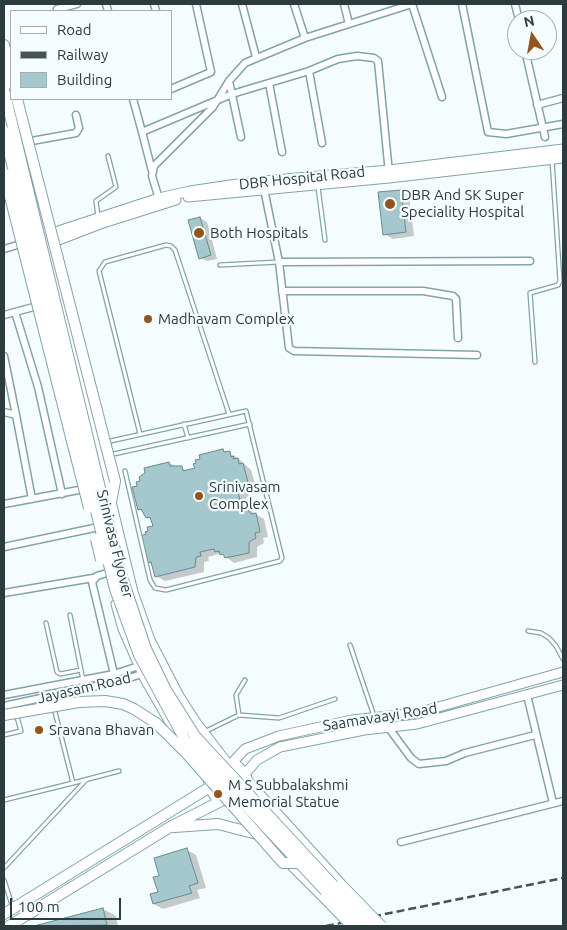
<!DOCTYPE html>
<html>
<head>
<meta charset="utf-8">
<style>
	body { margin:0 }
	#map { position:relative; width:567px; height:930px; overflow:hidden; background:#f5fcfd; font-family:Ubuntu,sans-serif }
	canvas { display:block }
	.frame { position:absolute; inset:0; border:5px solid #2c3b3d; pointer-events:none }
	.legend { position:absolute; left:10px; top:10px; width:162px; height:90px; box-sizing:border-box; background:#f5fcfd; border:1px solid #a5afb0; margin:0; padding:6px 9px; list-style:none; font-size:15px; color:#2c3b3d }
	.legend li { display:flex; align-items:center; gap:10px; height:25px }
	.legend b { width:25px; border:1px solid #a5afb0 }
	.north { position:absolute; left:507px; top:10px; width:50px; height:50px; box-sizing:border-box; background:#f5fcfd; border:1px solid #a5afb0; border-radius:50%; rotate:348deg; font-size:14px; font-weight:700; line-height:20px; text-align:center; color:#2c3b3d }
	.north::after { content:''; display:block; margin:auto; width:18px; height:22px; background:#94541e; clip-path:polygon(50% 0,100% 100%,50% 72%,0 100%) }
	.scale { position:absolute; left:10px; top:898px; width:111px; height:22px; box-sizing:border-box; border:2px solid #2c3b3d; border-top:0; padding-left:6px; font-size:15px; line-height:18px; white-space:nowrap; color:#2c3b3d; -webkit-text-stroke:4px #f5fcfd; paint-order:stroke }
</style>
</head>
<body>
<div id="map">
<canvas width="567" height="930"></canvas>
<div class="frame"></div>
<ul class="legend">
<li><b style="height:6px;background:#fff"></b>Road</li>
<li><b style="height:6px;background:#455354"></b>Railway</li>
<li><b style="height:14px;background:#a4c8ce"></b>Building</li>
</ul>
<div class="north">N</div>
<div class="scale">100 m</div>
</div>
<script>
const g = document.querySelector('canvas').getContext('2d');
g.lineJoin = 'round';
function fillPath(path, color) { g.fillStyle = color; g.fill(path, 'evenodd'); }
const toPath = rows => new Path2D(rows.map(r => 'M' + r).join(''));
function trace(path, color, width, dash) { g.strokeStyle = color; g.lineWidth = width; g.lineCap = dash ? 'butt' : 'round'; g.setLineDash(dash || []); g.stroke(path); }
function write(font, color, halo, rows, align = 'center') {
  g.font = font + ' Ubuntu,sans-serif'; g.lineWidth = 4.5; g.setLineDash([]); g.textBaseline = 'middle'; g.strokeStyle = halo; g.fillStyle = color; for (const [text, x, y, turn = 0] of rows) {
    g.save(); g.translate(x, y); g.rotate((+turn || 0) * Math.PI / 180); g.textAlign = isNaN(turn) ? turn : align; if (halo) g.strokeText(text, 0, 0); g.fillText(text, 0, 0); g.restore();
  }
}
fillPath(toPath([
	[400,191,409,196,414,236,393,239,385,234],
	[200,218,207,222,217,259,207,261,200,258],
	[223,450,238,458,251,470,256,487,247,492,249,496,246,497,249,510,264,519,268,537,263,538,264,543,257,547,257,557,234,563,221,553,208,557,209,561,204,562,204,572,165,581,156,576,153,565,148,562,147,535,154,527,152,520,139,509,139,487,169,463,188,471,196,469],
	[187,850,196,855,206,888,197,890,200,898,163,909,154,904,159,893,161,876],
	[103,909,116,916,118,926,38,926]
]), '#0003');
const building = toPath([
	[401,190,406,232,383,235,378,192,401,190],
	[200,217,211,255,199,259,188,220,200,217],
	[223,449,224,452,230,451,231,457,234,456,233,459,238,458,239,464,243,463,248,482,239,487,241,492,238,493,242,507,245,506,251,514,256,513,260,532,255,533,256,538,249,542,249,553,225,558,223,554,220,555,219,551,215,552,214,549,200,552,201,556,196,557,195,567,155,577,151,562,147,563,140,536,146,534,145,532,148,531,147,527,153,526,150,517,146,518,141,509,138,510,132,487,137,486,136,482,140,481,139,477,145,473,144,468,169,462,170,466,182,466,183,471,195,468,193,464,196,463,195,460,200,459,199,455,223,449],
	[187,848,198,883,189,886,192,893,153,904,150,894,158,892,153,877,159,876,154,858,187,848],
	[103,908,107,925,34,926,103,908]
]);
fillPath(building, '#a4c8ce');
trace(building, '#688a90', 1);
const lane = toPath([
	[318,187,325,240],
	[98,217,96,201,116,187,108,156],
	[220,265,279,262],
	[535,362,530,293,558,285,560,281,552,160],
	[184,424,188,438],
	[140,434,99,271,105,262,166,245,171,246,175,250,229,414],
	[106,442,246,411,282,558,280,561,166,590,155,588,150,580,125,471],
	[109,455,250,424],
	[70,615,83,680],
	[46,623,57,672,60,674,81,670],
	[528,631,541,633,549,638,556,646,563,659],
	[350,645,374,716],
	[239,715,236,695,245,680],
	[204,732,239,715,279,718,335,699],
	[4,735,21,731,17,717,19,716],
	[73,783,119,771],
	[4,800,73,783,54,708],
	[4,868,86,780],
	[4,880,12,905]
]);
const street = toPath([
	[106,4,108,11],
	[154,4,156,11],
	[242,4,256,57],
	[294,4,305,38],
	[344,4,349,24],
	[412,4,442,97],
	[462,4,488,132,506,134,563,124],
	[515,4,519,20],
	[57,9,77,4],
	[525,50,545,137],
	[309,71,322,143],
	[229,81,241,137],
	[269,83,282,152],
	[171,89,211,72,196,4],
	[133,99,142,132],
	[537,105,563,98],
	[26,142,76,133,79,128,76,115],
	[152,171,142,132,232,94,309,71,338,59,357,56,374,58,378,61,389,173],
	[264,189,279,262,289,348,294,351,477,355],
	[160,202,152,176,154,166,213,107,229,81,245,63,305,38,412,4],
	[4,249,24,243],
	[279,262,530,261],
	[282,291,423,291,453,296,456,299,458,338],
	[15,312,38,387,62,494],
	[4,315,41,305],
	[4,356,16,415,4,412],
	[16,415,32,499],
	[4,504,84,489],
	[4,547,94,528],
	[107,573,97,576,92,582,114,674],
	[4,593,93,578],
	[4,695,114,674,142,665],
	[527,695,553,803],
	[4,706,120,681,145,673],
	[388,727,411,758,419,764,446,761,465,753,535,735],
	[401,842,563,801]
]);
const secondary = toPath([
	[6,68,11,92],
	[35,189,133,592,150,640,179,696,195,721,228,764],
	[188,197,389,178,563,158],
	[46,235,159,198,190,191,251,182,389,170,563,149],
	[48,244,100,224,176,200],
	[116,604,123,629,145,679,183,745],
	[231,764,245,749,279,736,352,720,417,713,563,672],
	[245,774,257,760,280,747,364,730,417,724,563,685],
	[247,780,341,884],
	[287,861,324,898]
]);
const primary = toPath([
	[4,45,11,74],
	[111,502,115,481],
	[174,827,218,824,261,835],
	[4,914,210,787],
	[9,926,170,827,223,800,229,801,241,796,245,792,247,780,245,774,236,765,220,765,211,773,209,781,211,789,215,796,223,800]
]);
trace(lane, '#81a4aa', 5.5);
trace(street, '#81a4aa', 9);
trace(secondary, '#81a4aa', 11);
trace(primary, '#81a4aa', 12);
trace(lane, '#fff', 3);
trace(street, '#fff', 6);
trace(secondary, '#fff', 9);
trace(primary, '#fff', 10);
trace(toPath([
	[326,926,563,878]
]), '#455354', 2.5, [8, 4]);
const secondaryBridge = toPath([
	[341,884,382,926],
	[324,898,351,926]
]);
const primaryBridge = toPath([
	[4,90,120,571,146,649,166,690,195,736,371,926],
	[17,99,115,481],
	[4,131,115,589,139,655,185,740,358,926],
	[4,173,89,508],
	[96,539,101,560],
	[4,715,79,702,105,701,123,704,134,709,156,723,187,754,283,863,297,863]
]);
trace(secondaryBridge, '#81a4aa', 11, []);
trace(primaryBridge, '#81a4aa', 12, []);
trace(secondaryBridge, '#fff', 9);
trace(primaryBridge, '#fff', 10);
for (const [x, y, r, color] of [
	[390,204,6,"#94541e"],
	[199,233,6,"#94541e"],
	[148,319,5,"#94541e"],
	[199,496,5,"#94541e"],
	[39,730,5,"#94541e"],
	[218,794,5,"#94541e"]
]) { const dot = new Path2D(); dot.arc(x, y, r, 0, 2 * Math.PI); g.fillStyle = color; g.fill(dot); trace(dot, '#f5fcfd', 2); }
write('15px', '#2c3b3d', '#f5fcfd', [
	["DBR Hospital Road",302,178,-6],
	["Srinivasa Flyover",115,544,76],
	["Jayasam Road",84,688,-13],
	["Saamavaayi Road",380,717,-9]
]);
write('15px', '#2c3b3d', '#f5fcfd', [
	["DBR And SK Super",401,195],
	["Speciality Hospital",401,212],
	["Both Hospitals",210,233],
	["Madhavam Complex",158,319],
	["Srinivasam",209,487],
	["Complex",209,504],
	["Sravana Bhavan",49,730],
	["M S Subbalakshmi",228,785],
	["Memorial Statue",228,802]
], 'left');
</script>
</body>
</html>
